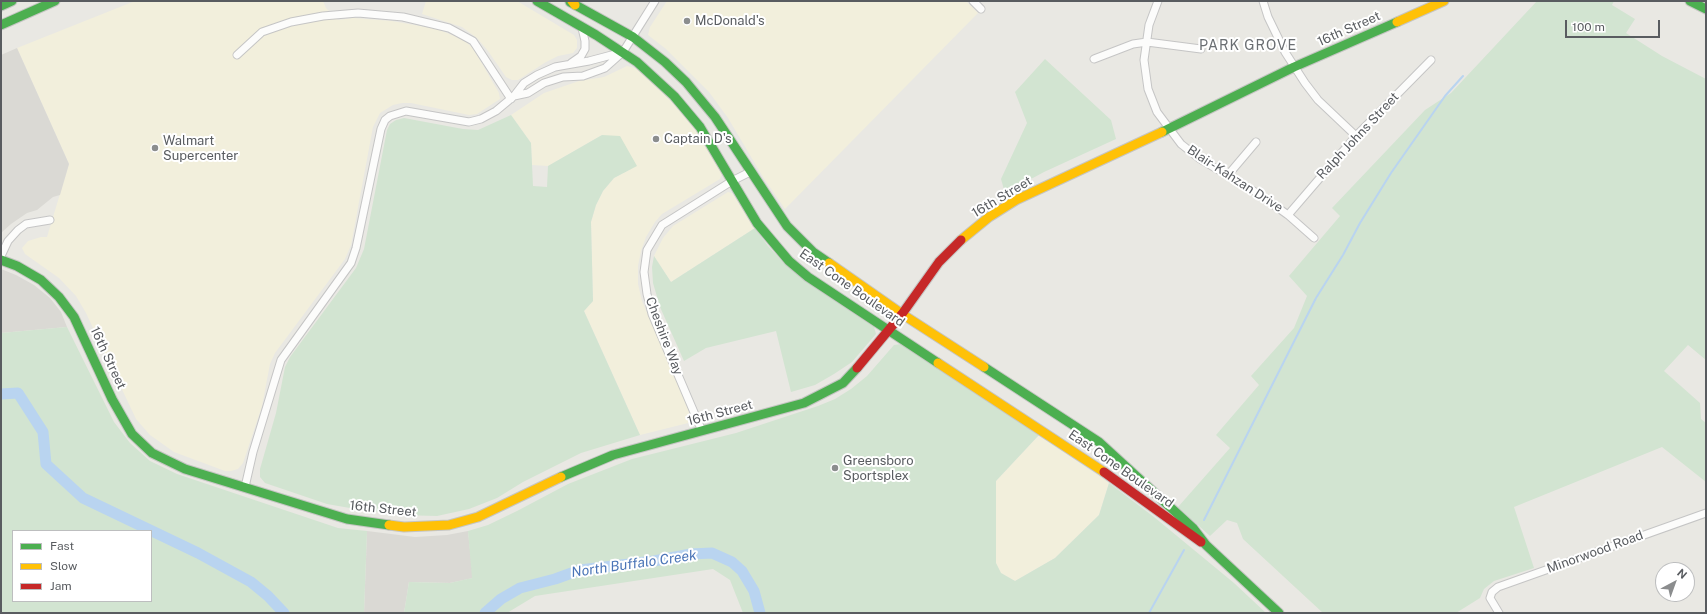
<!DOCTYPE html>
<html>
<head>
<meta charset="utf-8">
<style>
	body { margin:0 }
	#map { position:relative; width:1707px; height:614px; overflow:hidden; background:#e9e8e3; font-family:"Public Sans",sans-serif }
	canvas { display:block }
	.frame { position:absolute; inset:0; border:2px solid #595c60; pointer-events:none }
	.legend { position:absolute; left:12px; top:530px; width:140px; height:72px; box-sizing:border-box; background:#fff; border:1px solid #bdbebf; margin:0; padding:5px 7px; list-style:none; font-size:12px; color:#595c60 }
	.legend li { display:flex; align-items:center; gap:8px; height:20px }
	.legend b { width:20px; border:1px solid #bdbebf }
	.north { position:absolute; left:1655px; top:562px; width:40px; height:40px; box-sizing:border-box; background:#fff; border:1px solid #bdbebf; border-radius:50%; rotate:41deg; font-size:11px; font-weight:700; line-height:16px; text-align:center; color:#595c60 }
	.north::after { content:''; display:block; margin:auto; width:14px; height:18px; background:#8b8d8e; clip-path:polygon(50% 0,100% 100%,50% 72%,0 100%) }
	.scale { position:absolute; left:1565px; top:20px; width:95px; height:18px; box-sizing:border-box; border:2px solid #595c60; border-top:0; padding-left:5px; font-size:12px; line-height:14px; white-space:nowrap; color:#595c60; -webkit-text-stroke:3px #fff; paint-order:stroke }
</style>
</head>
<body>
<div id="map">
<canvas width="1707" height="614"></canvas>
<div class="frame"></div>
<ul class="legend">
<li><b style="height:5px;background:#4caf50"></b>Fast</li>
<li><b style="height:5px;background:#ffc107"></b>Slow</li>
<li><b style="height:5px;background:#c62828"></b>Jam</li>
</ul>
<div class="north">N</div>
<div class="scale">100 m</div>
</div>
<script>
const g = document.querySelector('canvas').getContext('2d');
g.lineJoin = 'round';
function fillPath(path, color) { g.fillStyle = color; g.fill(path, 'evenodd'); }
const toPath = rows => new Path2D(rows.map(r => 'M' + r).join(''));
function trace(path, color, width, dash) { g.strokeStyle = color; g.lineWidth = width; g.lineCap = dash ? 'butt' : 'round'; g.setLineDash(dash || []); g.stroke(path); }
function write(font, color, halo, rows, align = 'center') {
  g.font = font + ' "Public Sans",sans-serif'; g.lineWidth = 4; g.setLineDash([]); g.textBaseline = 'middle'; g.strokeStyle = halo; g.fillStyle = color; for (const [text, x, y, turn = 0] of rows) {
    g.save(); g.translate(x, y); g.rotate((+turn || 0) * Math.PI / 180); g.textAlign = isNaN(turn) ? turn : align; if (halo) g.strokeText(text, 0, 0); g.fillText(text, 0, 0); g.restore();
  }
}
fillPath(toPath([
	[135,1,323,1,326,8,338,20,353,18,392,21,437,29,457,37,465,41,473,48,499,93,500,99,477,114,469,115,411,103,402,103,393,105,380,113,373,127,351,245,345,259,275,353,270,364,262,406,243,463,238,469,231,471,225,471,174,452,150,435,136,419,86,313,76,296,59,278,25,254,22,248,28,241,41,237,47,237,69,164,17,48],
	[426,1,517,1,574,35,577,40,577,48,573,53,558,56,546,62,518,80,512,80,506,77,488,51,477,38,462,27,422,14],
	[667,1,966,1,978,13,785,209,763,177,728,118,709,92,666,49,648,35,650,27],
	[627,66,635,68,649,79,674,104,698,133,722,174,720,179,662,214,655,222,646,237,641,251,638,266,638,284,642,301,685,398,690,416,688,423,640,435,584,311,593,301,591,222,596,205,603,191,614,178,636,166,602,135,548,166,532,165,531,143,511,115,544,93,579,81,604,77],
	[728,192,732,193,755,228,671,282,654,256,663,238,673,226],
	[1039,435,1109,483,1099,515,1055,558,1015,581,1001,573,996,563,996,481]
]), '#f2efdc');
fillPath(toPath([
	[17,48,69,164,60,195,53,197,37,210,27,213,11,224,1,233,1,55],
	[1,269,16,275,34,285,50,298,61,312,67,327,1,333],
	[367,531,415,537,447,535,468,531,473,578,450,583,409,582,404,613,364,613]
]), '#dad9d4');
fillPath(toPath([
	[1537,1,1614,1,1612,5,1635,19,1626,33,1662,56,1706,79,1706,360,1688,345,1664,371,1700,403,1701,419,1706,423,1706,482,1662,447,1514,507,1534,568,1494,581,1484,589,1480,598,1456,613,1323,613,1243,539,1237,523,1227,520,1210,536,1178,507,1230,448,1216,435,1259,385,1251,376,1294,328,1307,296,1289,276,1340,216,1332,208,1425,110,1451,93],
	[1045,59,1111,120,1116,139,1044,172,1005,193,1001,179,1027,123,1015,92],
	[511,115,531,143,533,186,547,187,548,166,602,135,620,136,637,166,614,178,603,191,596,205,591,222,593,301,584,311,640,435,581,453,523,482,497,498,469,509,437,516,400,515,350,508,327,504,265,483,260,477,260,469,276,413,285,367,290,357,356,268,364,249,387,130,390,124,396,120,404,118,463,129,478,130],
	[755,228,768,246,782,261,820,291,874,327,876,334,852,362,834,374,815,385,791,392,776,331,706,348,684,361,660,307,653,283,652,267,654,256,671,282],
	[67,327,114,422,130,443,150,461,177,474,338,528,367,531,364,613,1,613,1,333],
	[13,531,151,531,151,601,13,601],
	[901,344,1039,435,996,481,996,563,1001,573,1015,581,1055,558,1099,515,1109,483,1154,517,1234,583,1266,613,743,613,730,580,713,569,535,596,507,613,404,613,409,582,450,583,472,578,468,531,488,525,517,511,568,484,632,459,736,433,818,406,835,399,851,389,867,376,894,345]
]), '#d2e4d1');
trace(toPath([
	[1204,520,1316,298,1343,255,1360,223,1391,173,1445,96,1463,76],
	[1149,613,1184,550]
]), '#b9d4f0', 2);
trace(toPath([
	[1,394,18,393,43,432,46,464,83,498,198,553,251,582,268,596,284,613],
	[485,613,501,599,520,588,555,579,580,570,654,561,691,554,712,553,732,562,742,571,754,591,760,613]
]), '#b9d4f0', 11);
const street = toPath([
	[973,1,981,9],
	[1158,1,1149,25,1144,60,1148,89,1157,112,1181,144,1200,159,1257,193,1288,215,1314,238],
	[1263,1,1268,17,1285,52,1305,83,1318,100,1356,136],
	[237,55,262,32,291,22,323,16,358,13,403,17,449,28,473,41,511,99],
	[1094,59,1133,44,1147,42,1201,49],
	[571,63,581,56,585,49,585,41,582,28],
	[514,96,528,93,544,83,563,77,583,76,605,68,623,52,655,1],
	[1228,175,1256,142],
	[1288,215,1356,136,1431,60],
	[1,256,8,241,18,230,26,224,50,220],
	[702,431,652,314,647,294,644,272,647,250,662,225,732,181,750,172],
	[245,487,253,452,281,360,351,263,356,248,381,129,385,120,390,116,406,111,469,122,481,119,496,111,514,96,524,83,537,75,555,67,589,61,623,52],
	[1499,613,1490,598,1492,592,1498,587,1706,513]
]);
const fast = toPath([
	[537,1,596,35,637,62,674,96,700,127,757,223,789,261,808,277,938,363],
	[1690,1,1706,9],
	[570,2,633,37,665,62,686,82,715,117,787,226,813,252,829,263],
	[1,6,12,1],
	[1,25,55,1],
	[1162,132,1294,67,1397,22],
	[1,260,17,266,41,280,59,297,74,317,112,399,132,434,152,453,185,469,347,519,389,525],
	[984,367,1099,442,1193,528,1206,545,1279,613],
	[561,477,613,455,804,403,843,383,857,368]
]);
const slow = toPath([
	[572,1,575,5],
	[1397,22,1444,1],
	[961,240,989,217,1016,200,1162,132],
	[829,263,902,314,984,367],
	[938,363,1104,472],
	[389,525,404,527,449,525,478,517,561,477]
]);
const jam = toPath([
	[857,368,902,314,939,262,961,240],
	[1104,472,1201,542]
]);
trace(street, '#c5c5c5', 9);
trace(fast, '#c5c5c3', 11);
trace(slow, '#c5c5c3', 11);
trace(jam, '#c5c5c3', 11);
trace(street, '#fcfcfb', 7);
trace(fast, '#4caf50', 9);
trace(slow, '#ffc107', 9);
trace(jam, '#c62828', 9);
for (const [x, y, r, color] of [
	[687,21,4,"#8b8d8e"],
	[656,139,4,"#8b8d8e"],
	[155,148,4,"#8b8d8e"],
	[835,468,4,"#8b8d8e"]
]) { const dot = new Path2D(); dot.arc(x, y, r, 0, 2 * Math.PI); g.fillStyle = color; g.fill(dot); trace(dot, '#fff', 1.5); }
write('13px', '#595c60', '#fff', [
	["McDonald's",695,21],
	["Captain D's",664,139],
	["Walmart",163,141],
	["Supercenter",163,156],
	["Greensboro",843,461],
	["Sportsplex",843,476]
], 'left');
write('13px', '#595c60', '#fff', [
	["16th Street",1349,29,-24],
	["Ralph Johns Street",1358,136,-47],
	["Blair-Kahzan Drive",1235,179,33],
	["16th Street",1002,197,-31],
	["East Cone Boulevard",852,288,35],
	["Cheshire Way",664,336,69],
	["16th Street",108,358,65],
	["16th Street",720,413,-15],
	["East Cone Boulevard",1121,469,35],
	["16th Street",383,509,6],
	["Minorwood Road",1595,552,-20]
]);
g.letterSpacing = '1px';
write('14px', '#6a6e72', '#fff', [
	["PARK GROVE",1248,46]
]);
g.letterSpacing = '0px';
write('italic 14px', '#4b75b7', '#fff', [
	["North Buffalo Creek",634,564,-8]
]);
</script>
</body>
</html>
